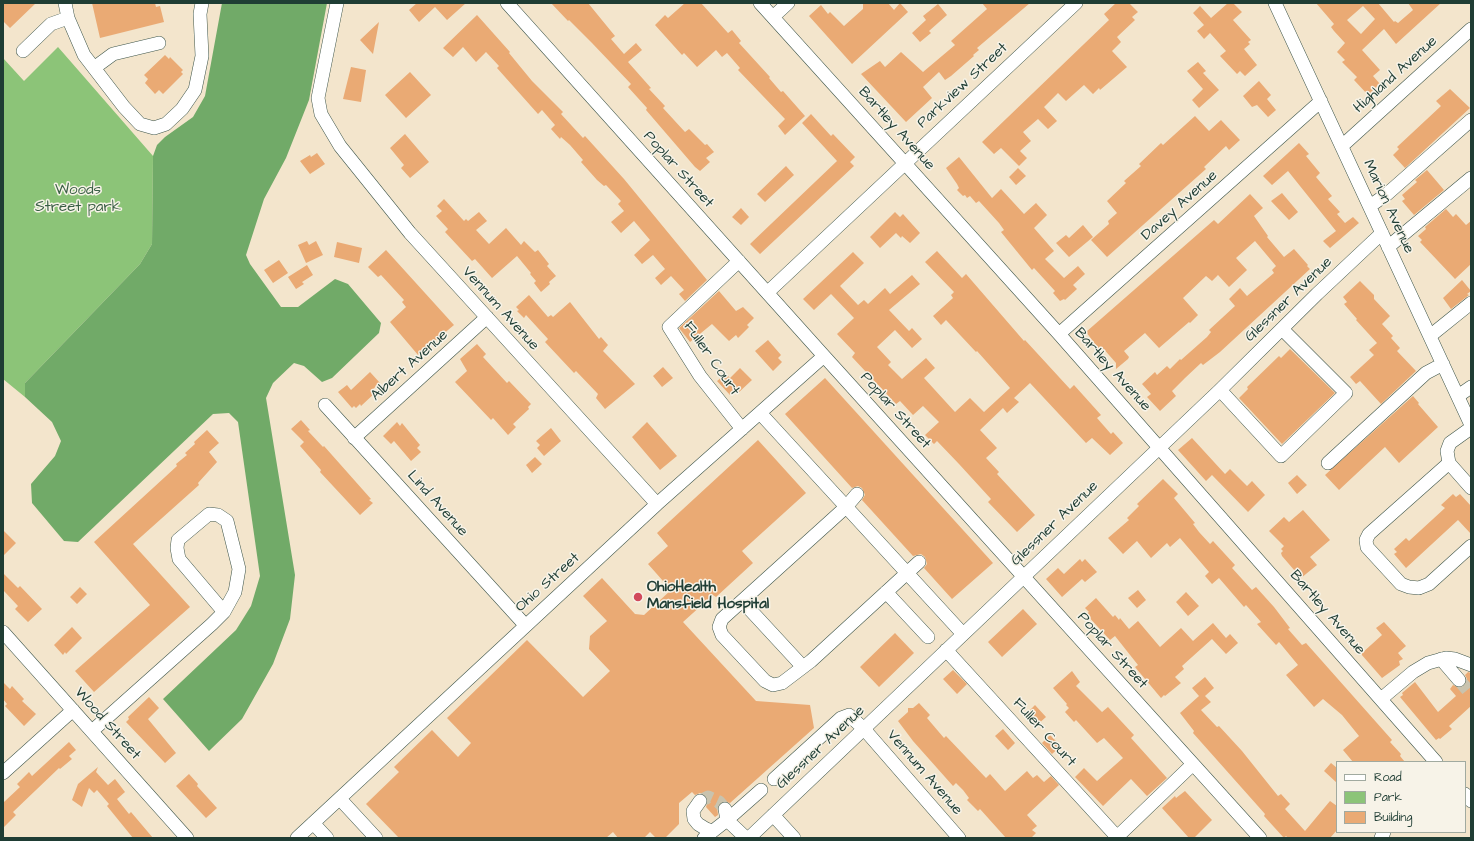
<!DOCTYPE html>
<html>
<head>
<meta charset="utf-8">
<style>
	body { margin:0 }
	#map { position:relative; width:1474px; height:841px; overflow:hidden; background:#f3e5cc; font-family:"Architects Daughter",sans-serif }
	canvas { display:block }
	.frame { position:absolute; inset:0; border:4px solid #1f3d34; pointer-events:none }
	.legend { position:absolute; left:1336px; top:761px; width:130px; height:72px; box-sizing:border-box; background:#f7f3e8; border:1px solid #a1aaa0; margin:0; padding:5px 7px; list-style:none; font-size:12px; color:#1f3d34 }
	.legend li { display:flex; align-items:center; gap:8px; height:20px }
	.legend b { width:20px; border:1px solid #a1aaa0 }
</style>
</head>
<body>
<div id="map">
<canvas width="1474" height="841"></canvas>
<div class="frame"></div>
<ul class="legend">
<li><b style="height:5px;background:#fff"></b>Road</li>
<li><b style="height:11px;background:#8cc478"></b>Park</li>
<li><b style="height:11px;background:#eaaa74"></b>Building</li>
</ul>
</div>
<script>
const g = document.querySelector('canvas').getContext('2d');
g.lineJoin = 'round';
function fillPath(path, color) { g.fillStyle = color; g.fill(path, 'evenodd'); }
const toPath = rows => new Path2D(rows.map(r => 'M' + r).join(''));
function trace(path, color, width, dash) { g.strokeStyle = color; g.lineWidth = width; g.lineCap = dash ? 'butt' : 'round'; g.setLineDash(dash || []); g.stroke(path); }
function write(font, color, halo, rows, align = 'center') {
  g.font = font + ' "Architects Daughter",sans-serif'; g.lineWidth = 3; g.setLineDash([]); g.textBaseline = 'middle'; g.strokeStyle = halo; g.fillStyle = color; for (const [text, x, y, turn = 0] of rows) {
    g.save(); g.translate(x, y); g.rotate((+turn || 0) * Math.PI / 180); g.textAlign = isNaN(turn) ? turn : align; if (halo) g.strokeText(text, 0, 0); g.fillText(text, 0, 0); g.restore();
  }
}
fillPath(toPath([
	[58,47,153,156,152,244,140,264,25,383,25,397,3,379,3,58,24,81]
]), '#8cc478');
fillPath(toPath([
	[222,3,327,3,309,100,286,158,264,199,246,255,250,264,281,307,298,307,335,279,348,284,381,323,379,333,332,378,322,382,304,366,294,363,273,383,266,398,295,575,290,619,273,664,242,719,209,751,163,699,236,630,251,606,260,576,238,422,229,413,213,414,78,542,64,541,32,503,31,484,55,456,61,441,52,422,25,397,25,383,140,264,152,244,153,156,157,145,165,137,193,117,205,96]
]), '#71aa68');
fillPath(toPath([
	[3,3,36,3,10,28,3,21],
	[92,3,155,3,156,7,160,6,164,22,100,38],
	[417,3,466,3,447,20,435,7,419,22,409,10],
	[551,3,588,3,615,36,611,39,624,54,636,43,642,50,628,62,651,88,649,89,665,106,663,108,685,132,689,129,705,145,707,144,714,152,706,158,710,162,700,171,695,167,646,110,647,108,628,87,631,84,592,43,569,20,568,21],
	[685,3,701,3,728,33,732,30,741,41,739,43,770,77,769,78,781,92,783,91,805,116,785,135,778,126,785,119,738,70,740,68,727,53,722,57,716,50,697,67,684,53,682,55,655,25,665,15,668,18],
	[863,3,888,3,894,10,900,3,908,12,852,64,809,16,821,5,828,14,830,12,844,26,863,9],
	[982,3,1030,3,977,48,979,50,973,55,974,56,951,76,945,80,939,72,923,87,932,98,906,122,861,74,880,61,885,67,901,52,923,72,955,45,951,41,987,9],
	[1116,3,1129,3,1138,12,1132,17,1135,20,1117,37,1121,42,1112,51,1127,67,1100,90,1099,88,1093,94,1084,85,1066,101,1058,93,1044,107,1057,121,1048,129,1038,119,1023,132,1031,141,1020,151,1027,158,1019,166,1001,148,994,154,982,142,1109,20,1104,14],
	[1228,3,1233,3,1242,12,1233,20,1251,40,1248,42,1250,44,1244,49,1257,65,1245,76,1240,71,1237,74,1220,56,1226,51,1210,33,1204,39,1197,31,1204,25,1193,13,1200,6,1211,18],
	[1316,3,1378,3,1394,22,1395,21,1398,23,1413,10,1408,3,1441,3,1396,44,1384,29,1362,50,1380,70,1373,76,1380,84,1368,95,1354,80,1357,77,1342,62,1345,60,1337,52,1345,43,1334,31,1331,27,1334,24],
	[1363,6,1375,19,1361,34,1347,20],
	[938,4,947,15,929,31,931,33,920,42,912,33,926,20,923,16],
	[477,15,510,52,509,53,532,81,563,112,561,114,583,138,585,136,624,179,707,280,685,301,679,294,684,290,671,276,661,285,655,278,665,269,653,255,642,264,634,255,650,240,634,221,621,233,611,222,624,211,618,204,621,201,606,185,604,186,597,180,581,162,583,160,570,145,561,137,560,139,551,129,555,125,542,110,538,114,497,68,499,66,486,52,476,62,463,47,453,57,443,48],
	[379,22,373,54,360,40],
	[165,55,169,59,170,57,183,70,181,72,183,74,163,94,159,90,155,94,145,83,148,79,144,75],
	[1198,62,1206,71,1203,73,1219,90,1199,108,1192,100,1203,89,1187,71],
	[351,67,366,70,361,102,343,99],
	[410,72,431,95,406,118,385,95],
	[1259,81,1271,95,1267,99,1276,110,1268,117,1257,105,1252,107,1243,96],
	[1450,89,1470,108,1405,168,1393,155,1399,149,1397,147,1441,106,1436,101],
	[811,114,831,136,833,134,855,157,850,162,854,166,760,254,750,244,837,161,802,123],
	[1195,116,1209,131,1221,120,1240,140,1229,150,1226,146,1204,167,1206,169,1107,257,1091,240,1109,224,1108,221,1117,213,1107,201,1126,183,1124,181,1141,166,1139,164,1161,143,1163,145],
	[405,134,429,162,410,178,401,168,404,165,390,148],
	[1299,143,1309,154,1306,156,1320,173,1316,177,1332,196,1328,199,1340,212,1337,214,1345,223,1353,217,1359,223,1330,248,1323,241,1336,231,1288,171,1272,185,1263,176],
	[317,153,325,164,310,174,300,161,310,155,311,157],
	[959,157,992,198,1001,189,1024,214,1036,203,1047,215,1034,228,1054,251,1045,259,1064,278,1078,266,1085,274,1073,285,1077,289,1065,300,1064,299,1060,301,1053,293,1055,291,1034,268,1032,270,1001,232,1004,230,999,223,979,201,976,203,970,196,967,198,965,195,963,196,957,190,959,188,957,184,946,168],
	[786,166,794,175,765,202,757,194],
	[1018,168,1026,176,1016,185,1009,177],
	[1427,170,1444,190,1414,215,1402,201,1405,199,1402,195,1417,182,1415,180],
	[1282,193,1298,212,1289,220,1271,201],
	[1250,194,1263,208,1254,216,1268,236,1267,237,1284,257,1294,249,1308,265,1307,266,1310,269,1220,352,1203,365,1201,363,1185,378,1172,391,1176,396,1160,411,1147,397,1151,394,1142,384,1155,372,1157,375,1167,366,1170,369,1180,359,1181,360,1207,337,1211,332,1209,330,1235,306,1229,299,1240,288,1247,296,1274,273,1272,270,1276,266,1255,241,1236,258,1247,270,1229,287,1218,275,1212,281,1206,276,1183,298,1198,315,1190,323,1189,322,1159,348,1145,333,1124,351,1129,357,1128,359,1116,369,1116,363,1102,347,1099,349,1086,332,1214,220,1218,224],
	[444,199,464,221,466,219,468,221,479,212,487,221,476,230,489,244,506,228,521,245,524,241,535,252,538,250,549,264,547,266,556,276,549,282,550,284,541,292,534,283,536,281,530,274,531,273,517,256,492,278,475,259,472,261,445,232,448,229,436,216,442,211,437,206],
	[741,208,749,217,741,225,732,217],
	[1446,209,1453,217,1456,214,1466,225,1471,221,1471,264,1455,279,1420,242,1422,240,1418,236,1426,229,1425,227],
	[895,212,900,217,903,214,920,233,910,243,902,236,901,238,896,233,880,248,870,237],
	[1083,225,1093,237,1069,257,1056,243,1066,235,1069,238],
	[307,241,309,245,316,241,323,255,306,263,298,245],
	[337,242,362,248,359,263,334,257],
	[386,250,454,325,418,355,390,322,406,307,402,302,404,300,381,275,378,277,368,267],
	[937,251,962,278,966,274,1024,341,1025,340,1070,389,1074,385,1101,415,1097,418,1111,434,1113,432,1123,443,1110,455,1092,438,1086,443,1030,383,1014,398,1019,402,1007,413,1003,408,980,430,997,448,986,458,999,472,997,474,1035,515,1017,532,988,502,991,499,959,464,937,441,934,444,925,435,939,422,923,406,913,415,900,401,896,404,852,357,855,353,837,334,854,318,831,294,814,310,803,299,853,252,864,263,840,286,858,305,864,300,868,304,885,288,890,294,912,275,920,284,889,310,909,331,912,328,922,339,912,348,895,330,877,347,891,362,888,365,902,379,926,358,935,368,924,378,955,412,970,398,984,412,1010,388,977,351,976,352,946,320,941,325,933,316,953,298,951,295,954,292,925,262],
	[279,260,288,273,273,283,264,270],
	[307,265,313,275,302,282,304,284,296,289,288,277],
	[1462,280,1471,291,1467,294,1469,295,1451,309,1443,298],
	[1360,281,1374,295,1374,299,1390,316,1382,324,1393,336,1391,338,1400,348,1397,351,1416,371,1381,404,1360,381,1356,384,1350,377,1374,355,1369,350,1377,343,1356,320,1357,319,1344,304,1347,302,1343,297],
	[719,291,736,311,743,307,754,318,747,325,749,327,738,338,736,335,729,341,712,324,690,342,679,328],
	[529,295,548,317,551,315,553,317,570,302,599,339,601,337,608,345,603,351,635,384,605,409,596,398,598,394,576,371,574,373,545,342,548,339,526,315,524,318,517,311,519,310,516,307],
	[768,340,781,355,778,358,782,362,773,371,755,351],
	[477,344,486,354,483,357,507,383,509,381,531,404,528,407,529,409,513,424,516,427,508,435,493,418,491,420,455,382,467,371,460,359],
	[1290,349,1335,393,1282,444,1239,398,1248,389,1247,387,1279,356,1281,358],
	[663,367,673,378,662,387,653,376],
	[740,368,752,380,737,394,734,391,730,395,717,381,726,374,730,378],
	[370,372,380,383,373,389,376,392,361,406,360,404,356,408,354,406,352,408,338,392,347,385,351,390],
	[825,378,993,563,952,599,924,568,927,564,925,557,921,554,913,556,862,500,865,495,862,488,858,486,852,488,785,414],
	[1413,396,1419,403,1418,404,1438,427,1399,463,1385,447,1339,490,1325,475],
	[301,420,310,430,308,431,323,447,324,446,371,499,369,500,373,503,360,515,320,472,321,470,300,446,304,442,291,429],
	[397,422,400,426,402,423,420,445,417,448,421,452,411,461,394,441,391,444,383,436],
	[647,422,677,456,660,470,632,437],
	[551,428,561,441,544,456,537,448,540,445,536,441],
	[207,430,219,443,209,452,217,462,198,483,199,485,133,544,190,607,94,692,75,671,150,605,94,542,177,466,176,464,187,455,185,453,195,444,194,442],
	[1192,438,1225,474,1230,469,1247,486,1252,481,1265,495,1248,512,1212,475,1206,481,1178,450],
	[758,440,806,493,742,551,753,563,716,597,713,595,683,622,756,701,810,705,814,728,730,803,724,801,720,803,717,807,718,815,715,817,706,807,708,801,705,795,700,793,695,795,692,792,679,803,679,824,665,838,656,838,650,832,644,838,618,838,613,832,606,838,399,838,366,804,399,772,394,767,432,730,458,757,471,743,447,718,527,640,583,697,610,671,589,649,590,636,607,621,583,596,602,578,635,614,644,615,671,590,648,564,668,546,657,533],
	[535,457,542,464,532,473,526,465],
	[1297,475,1307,485,1297,494,1288,483],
	[1163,479,1178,494,1174,498,1195,523,1193,524,1199,532,1210,544,1213,541,1235,565,1232,568,1252,590,1256,587,1274,607,1290,628,1288,629,1302,645,1306,643,1392,740,1390,742,1401,754,1400,756,1405,762,1353,762,1343,750,1359,736,1342,715,1323,699,1314,707,1286,675,1298,665,1279,642,1276,645,1257,624,1261,622,1246,605,1244,607,1219,578,1212,584,1205,576,1209,572,1180,538,1170,547,1167,543,1151,558,1137,541,1123,554,1108,538,1129,520,1127,518,1139,506,1137,504],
	[1453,494,1456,497,1460,494,1471,506,1471,534,1458,520,1406,568,1394,554,1397,552,1394,549,1406,538,1409,541,1445,508,1441,505],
	[1303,510,1330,540,1310,557,1317,565,1301,578,1282,556,1281,553,1283,551,1281,549,1284,546,1269,531,1284,517,1289,522],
	[3,530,16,543,3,556],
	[1080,559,1082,562,1085,559,1097,572,1085,582,1082,579,1062,597,1046,579,1058,568,1064,574],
	[3,573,18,588,20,586,42,609,28,622,15,609,18,606,3,590],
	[80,587,87,594,77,604,70,597],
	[1138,590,1146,600,1137,608,1128,598],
	[1186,592,1199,606,1188,616,1176,602],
	[1096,598,1113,617,1115,615,1119,620,1120,618,1129,629,1138,621,1160,647,1181,628,1193,641,1213,623,1226,638,1230,634,1238,643,1226,654,1212,639,1182,666,1184,669,1175,677,1181,683,1165,696,1164,695,1161,698,1135,667,1138,665,1115,636,1110,640,1086,614,1089,612,1085,608],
	[1023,609,1037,624,1002,657,988,642],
	[1384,622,1406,646,1398,653,1403,659,1399,661,1400,665,1382,678,1361,654,1382,635,1376,628],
	[72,627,82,638,66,654,65,652,63,655,54,645],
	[895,633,914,653,879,687,860,667],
	[953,670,967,684,957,694,943,679],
	[1072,671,1080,682,1076,686,1102,712,1108,707,1134,735,1131,738,1167,778,1147,796,1131,779,1103,806,1075,777,1084,768,1097,781,1123,758,1104,738,1097,743,1076,720,1074,722,1065,712,1069,708,1066,705,1067,704,1053,688],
	[1468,672,1471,673,1471,706,1449,726,1452,729,1440,739,1439,738,1436,740,1400,697,1403,695,1402,693,1415,682,1438,712,1456,696,1450,689,1453,685,1460,688,1464,686,1467,679,1465,675],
	[1205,677,1214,688,1205,696,1211,702,1201,710,1217,727,1219,726,1242,751,1278,796,1281,794,1290,804,1285,809,1305,831,1330,801,1337,806,1337,830,1330,838,1288,838,1286,836,1284,838,1264,816,1265,814,1193,733,1194,731,1180,713,1199,696,1192,688],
	[3,682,10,689,12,686,24,699,22,701,36,714,24,726,5,706,7,704,3,699],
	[149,697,159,708,148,719,176,753,165,763,126,722,129,719,128,717],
	[919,703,930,715,927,718,944,738,946,736,986,778,990,774,1005,791,1027,771,1033,778,1037,775,1044,782,1051,776,1059,785,1027,815,1037,826,1032,830,1036,833,1031,838,1006,838,980,809,978,811,967,800,969,798,963,790,956,783,953,786,913,741,898,721,908,712,908,708,913,708],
	[1035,705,1046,717,1036,726,1025,715],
	[1003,729,1015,743,1008,750,995,736],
	[1050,735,1061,746,1052,754,1042,743],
	[69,742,76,750,69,756,72,759,60,769,59,768,13,812,16,815,3,828,3,801,4,802,20,787,17,784,29,772,32,776],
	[1331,763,1337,768,1337,783,1324,771],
	[98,767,96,772,108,785,115,779,125,792,117,799,129,814,131,812,153,838,133,838,107,806,109,804,97,790,94,793,89,788,82,807,72,800,78,784],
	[189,774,198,784,197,786,217,808,206,818,176,786],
	[1185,791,1212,820,1194,838,1189,838,1162,808,1175,796,1176,798]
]), '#eaaa74');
trace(toPath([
	[1459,680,1471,694],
	[700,801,708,797,719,802,725,809]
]), '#c9c3ae', 13, [13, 6]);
const minor = toPath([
	[65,3,68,18,84,55,124,107,140,124,154,128,166,124,182,109,195,90,202,56,200,14,202,3],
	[337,3,318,98,321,114,340,146,410,233,657,504],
	[507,3,824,356,1260,838],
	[760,3,1059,334,1436,762],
	[1275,3,1471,425],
	[773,17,788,3],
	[23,51,51,24,68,18],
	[94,68,113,54,159,43],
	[1342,146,1471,29],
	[1370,206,1387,194,1471,120],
	[1388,247,1471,178],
	[739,261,669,327,700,376,742,429],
	[768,292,1076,3],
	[1059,334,1321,101],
	[1430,336,1471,303],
	[1220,390,1281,456,1346,393,1282,329],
	[1458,396,1471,387],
	[325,405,525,625],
	[760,413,963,634],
	[1471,428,1450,443,1447,451,1449,463,1471,488],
	[354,438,487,317],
	[1328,463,1426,373,1443,364],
	[1449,463,1369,534,1366,540,1367,547,1401,584,1409,587,1419,588,1429,584,1471,546],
	[857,494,846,507,722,619,719,627,722,635,765,681,773,685,782,683,811,661,919,562],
	[886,592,928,637],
	[742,601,803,667],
	[3,632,187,838],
	[946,650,1118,838],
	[1441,659,1459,680],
	[1381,699,1413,672,1428,663,1446,658,1455,659,1471,665],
	[92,731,212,624,224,612,235,592,239,569,227,521,218,515,209,514,178,540,177,548,179,559,224,612],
	[3,773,73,710],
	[774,779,841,718,849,715,864,729,959,838],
	[1465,794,1471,801],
	[340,799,376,838],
	[700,801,693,811,694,819,698,824,706,829,712,831],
	[725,809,727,820,761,790],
	[773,815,794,838],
	[313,823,327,838],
	[297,838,657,504,824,356],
	[704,838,727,820,746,838],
	[749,838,1220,390,1317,294,1382,233],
	[1116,838,1193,764],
	[1381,838,1384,832]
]);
trace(minor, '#3f564b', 14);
trace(minor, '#fff', 13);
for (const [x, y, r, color] of [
	[638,597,5,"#d1495b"]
]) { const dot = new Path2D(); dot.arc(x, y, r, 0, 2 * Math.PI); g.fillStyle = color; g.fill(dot); trace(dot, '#f7f3e8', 1.5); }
write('15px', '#1f3d34', '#f7f3e8', [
	["Highland Avenue",1396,75,-42],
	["Parkview Street",963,86,-43],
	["Bartley Avenue",896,129,48],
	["Poplar Street",678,170,48],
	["Davey Avenue",1180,206,-42],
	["Marion Avenue",1388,207,65],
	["Glessner Avenue",1289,300,-44],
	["Vennum Avenue",500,309,48],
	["Fuller Court",711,359,55],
	["Albert Avenue",410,366,-42],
	["Bartley Avenue",1112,370,48],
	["Poplar Street",895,411,48],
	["Lind Avenue",437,504,48],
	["Glessner Avenue",1055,524,-44],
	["Ohio Street",548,583,-42],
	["Bartley Avenue",1327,613,49],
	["Poplar Street",1112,651,48],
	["Wood Street",107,724,48],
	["Fuller Court",1044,733,48],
	["Glessner Avenue",821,748,-43],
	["Vennum Avenue",924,773,49]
]);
write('15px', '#3a5f45', '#f7f3e8', [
	["Woods",78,191],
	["Street park",78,208]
]);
write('bold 15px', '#1f3d34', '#f7f3e8', [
	["OhioHealth",647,588],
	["Mansfield Hospital",647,605]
], 'left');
</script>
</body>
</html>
